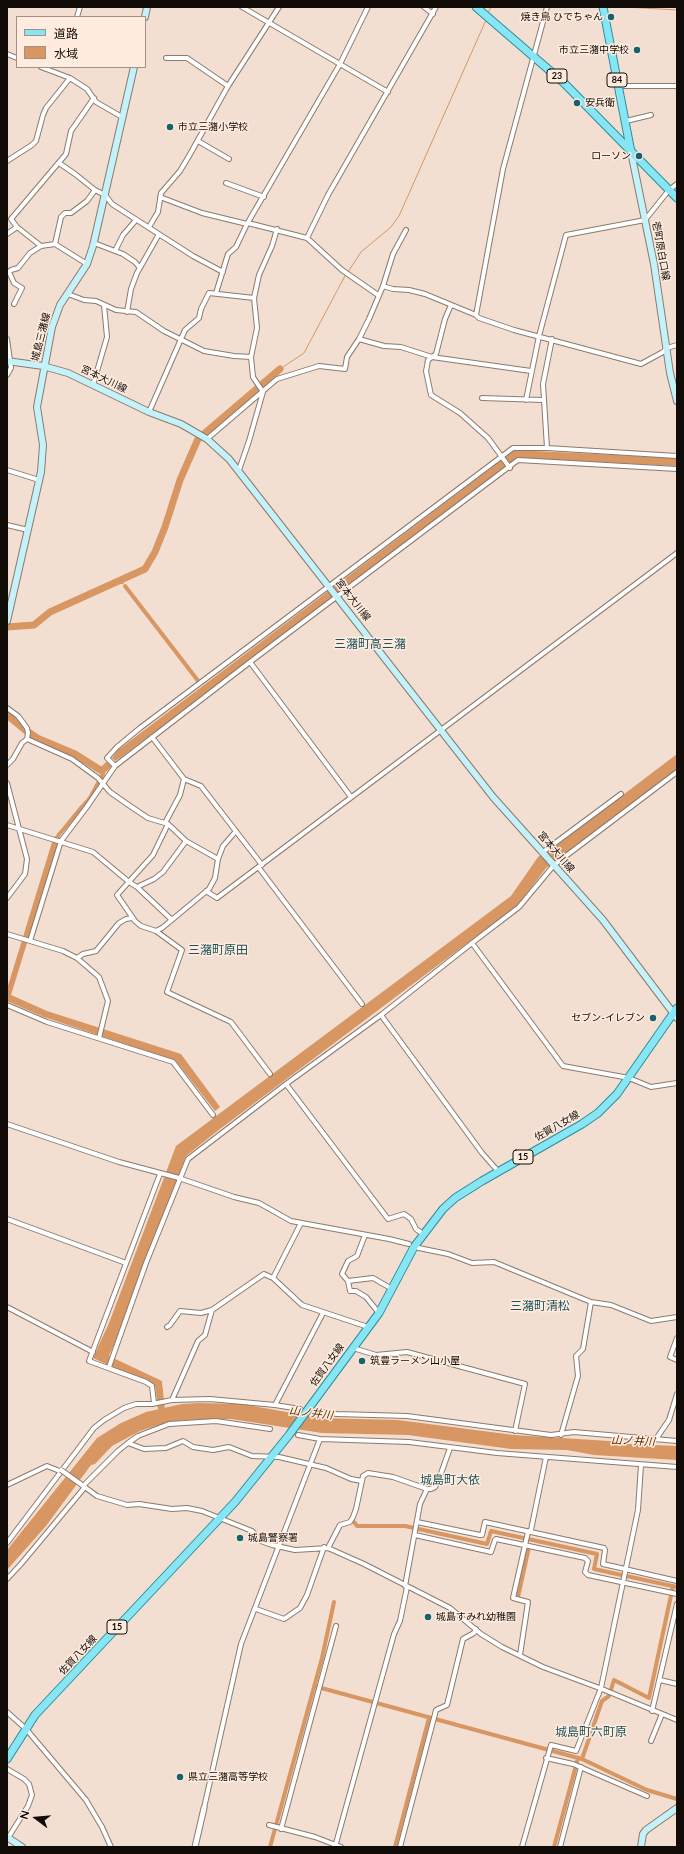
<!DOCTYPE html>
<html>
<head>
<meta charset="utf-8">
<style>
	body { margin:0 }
	#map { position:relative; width:684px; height:1854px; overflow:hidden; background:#f2dfd1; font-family:Lato,"Noto Sans JP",sans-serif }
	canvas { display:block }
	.frame { position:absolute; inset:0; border:8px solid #110b07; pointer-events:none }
	.legend { position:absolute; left:16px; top:16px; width:130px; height:52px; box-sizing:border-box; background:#ffecde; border:1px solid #a09288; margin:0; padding:5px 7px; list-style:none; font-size:12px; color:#110b07 }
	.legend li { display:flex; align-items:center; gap:8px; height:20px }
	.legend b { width:20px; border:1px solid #a09288 }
	.north { position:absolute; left:16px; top:1798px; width:40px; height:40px; -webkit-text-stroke:3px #ffecde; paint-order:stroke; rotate:286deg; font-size:11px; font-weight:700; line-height:16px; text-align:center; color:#110b07 }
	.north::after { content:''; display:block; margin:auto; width:14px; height:18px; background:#110b07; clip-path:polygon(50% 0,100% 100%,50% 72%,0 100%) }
</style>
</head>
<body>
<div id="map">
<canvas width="684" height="1854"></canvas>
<div class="frame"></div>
<ul class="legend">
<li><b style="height:5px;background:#88e5f4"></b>道路</li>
<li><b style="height:11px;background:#d79662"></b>水域</li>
</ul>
<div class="north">N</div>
</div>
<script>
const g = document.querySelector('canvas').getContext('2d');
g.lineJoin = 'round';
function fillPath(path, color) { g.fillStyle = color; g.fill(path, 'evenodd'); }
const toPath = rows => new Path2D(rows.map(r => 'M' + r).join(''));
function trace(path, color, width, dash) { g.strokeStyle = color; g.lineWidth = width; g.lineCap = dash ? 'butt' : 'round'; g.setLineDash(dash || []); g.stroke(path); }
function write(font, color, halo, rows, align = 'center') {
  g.font = font + ' Lato,"Noto Sans JP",sans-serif'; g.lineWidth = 3; g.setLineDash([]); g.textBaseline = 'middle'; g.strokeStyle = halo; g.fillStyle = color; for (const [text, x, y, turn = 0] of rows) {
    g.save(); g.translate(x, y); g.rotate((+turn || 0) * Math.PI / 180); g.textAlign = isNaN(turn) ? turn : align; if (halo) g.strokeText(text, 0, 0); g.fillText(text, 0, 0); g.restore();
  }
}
fillPath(toPath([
	[515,450,677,458,677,466,518,458,120,758,115,761,112,758,118,750],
	[677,754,677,769,546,868,518,905,216,1132,186,1156,128,1312,109,1356,162,1381,163,1395,158,1396,155,1386,93,1358,109,1323,176,1146,511,896,538,857,557,845],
	[83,805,84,808,60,836,11,995,47,1011,181,1054,220,1107,215,1111,176,1061,44,1017,7,1001,7,989,53,839,80,806],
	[199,1403,242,1404,320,1418,398,1420,514,1435,609,1441,618,1441,620,1440,620,1442,630,1444,677,1446,677,1460,594,1455,567,1450,511,1449,408,1435,322,1433,231,1419,183,1420,162,1424,140,1431,112,1446,95,1464,91,1465,46,1526,7,1570,7,1550,97,1438,121,1423,146,1412,182,1404]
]), '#d79662');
trace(toPath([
	[625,7,677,10],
	[488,13,491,7],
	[348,272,361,252,391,227,399,216,486,20],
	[280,369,304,353,346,274]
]), '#d79662', 1);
trace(toPath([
	[120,580,122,582],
	[125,586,199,682],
	[81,808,90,798,103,774,102,771],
	[354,1522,357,1526,405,1526,487,1544,491,1531,597,1554,594,1569,677,1587],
	[518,1597,529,1547],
	[314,1686,582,1759,647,1790,677,1799],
	[582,1759,602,1701,609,1696,614,1680,649,1698,673,1586],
	[270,1847,322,1658,334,1602],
	[395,1847,429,1718],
	[554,1847,578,1758]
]), '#d79662', 4);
trace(toPath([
	[7,627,34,625,50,612,145,569,155,552,165,527,180,480,198,439,280,369],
	[7,715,24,729,37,738,75,754,102,771,110,763],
	[159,1388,162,1414]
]), '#d79662', 7);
const minor = toPath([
	[242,7,388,92],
	[424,7,433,14],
	[77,17,80,7],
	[7,54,17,58],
	[166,58,187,58,228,86],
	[41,67,70,78,87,89,96,102,122,117],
	[618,86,677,86],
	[626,121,651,115],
	[198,141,229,159],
	[7,161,32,145,36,141,43,115,46,108,70,78],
	[59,163,75,174,95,190,105,195,112,204,193,256,223,272],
	[226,183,264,197],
	[160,197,202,213,247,224],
	[248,223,307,238,342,270,378,295],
	[149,227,158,212,161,193,180,171,189,156,228,86,279,7],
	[7,234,17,227],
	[307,238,328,195,436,7],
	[94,243,123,254,135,262,140,268],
	[55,244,87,264],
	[41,246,17,227,11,219,66,154,71,131,94,98],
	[115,251,123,235,136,220],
	[9,272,14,283,22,288,14,304],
	[7,273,11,270,18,268,30,253,41,246,55,244,61,217,65,213,71,213,87,201,95,190],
	[383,286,393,289,409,290,425,294,476,315,479,318,514,330,641,364,663,352,667,348,677,345],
	[216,293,228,254,236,247,247,224,340,64,368,7],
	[68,294,84,300,96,301,116,310,136,312,164,331,204,351,234,356,251,357],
	[451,305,445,319,436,354,428,360,427,366,426,371,431,395,460,413,488,438,510,468],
	[127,312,131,289,137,273,159,234],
	[476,315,503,169,547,7],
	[7,339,11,368,7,375],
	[359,339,384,346,401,347,432,357,531,371],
	[93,385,107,337,104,305],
	[482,398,543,400],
	[526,400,539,336,566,235,645,220,669,190,677,184],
	[149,412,185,330,199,318,201,309,209,293,254,298],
	[207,439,277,379,319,366,345,369,347,357,359,339,369,319,383,286,393,254,406,230],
	[547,448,543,384,552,339],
	[7,470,39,480],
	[239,470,249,441,263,392,253,377,251,357,257,328,254,298,259,275,272,246,277,229],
	[7,525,28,530],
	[250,662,351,797],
	[7,708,18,716,27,728,28,733,27,739,22,743,13,759,7,765],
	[152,737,184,779,201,786,262,865],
	[27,739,72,759,98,778,110,792,130,806,148,818,168,824,186,841,218,859,215,878,209,889,162,928,156,931],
	[115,766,107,758,117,747,140,728,513,448,547,448,677,456],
	[7,783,27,859,25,874,7,898],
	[165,823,180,795,184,779],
	[168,824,153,855,117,895,135,921,141,926,156,931,182,950,167,992,231,1022,270,1074],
	[7,825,93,852,129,882,137,887,172,920],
	[543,852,621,794],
	[218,859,223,846,236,831],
	[259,868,362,1004],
	[137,887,154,879,163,872,186,841],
	[206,891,217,898,677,553],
	[7,934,63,951,77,958,99,977,108,1001,99,1038],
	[30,941,61,841,86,808,115,766,250,662,518,460,677,469],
	[472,943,563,1066,629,1078,651,1087,677,1083],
	[77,958,83,954,96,951,119,923,126,919,132,918],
	[7,1005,47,1022,173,1062,213,1115],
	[381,1015,482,1153,498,1171],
	[286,1084,388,1219,404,1214,411,1219,416,1229,423,1234],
	[7,1124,119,1162,179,1178,234,1197,259,1203,291,1221,389,1239,409,1244],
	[7,1219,126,1263],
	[365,1235,357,1256,348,1261,342,1274,348,1281,350,1291,356,1291,366,1297,379,1313],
	[414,1247,448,1254,472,1263,494,1262,591,1302,611,1305,651,1321,677,1317],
	[273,1278,301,1223],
	[348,1281,373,1278,392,1289],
	[7,1307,93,1352],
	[167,1327,170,1325,180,1311,201,1313,212,1310,264,1274,273,1278,302,1305,368,1327],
	[677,1338,670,1357,677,1360],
	[353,1348,376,1355,407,1352,525,1384,515,1431],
	[109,1367,146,1263,188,1159,286,1084,381,1015,472,943,519,907,554,865,677,772],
	[172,1400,198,1341,205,1335,212,1310],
	[154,1403,152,1386,146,1382,89,1361,160,1174],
	[275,1405,323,1313],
	[320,1412,337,1414,407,1416,551,1435,574,1432,677,1441],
	[298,1435,320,1439,409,1442,497,1453,677,1467],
	[561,1435,578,1376,576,1356,583,1349,591,1302],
	[656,1439,669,1420,677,1394],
	[128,1443,144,1449,166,1448,183,1441,193,1447,213,1450,229,1447,252,1456,279,1457,326,1468,351,1479,362,1481],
	[7,1485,47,1466,62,1472],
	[82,1485,97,1496,127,1505,139,1504,172,1509,187,1508,202,1511,252,1531,261,1541,272,1545,295,1550,328,1548,364,1564,450,1608,481,1634,502,1647,543,1667,602,1689,677,1720],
	[83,1486,118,1451,128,1443,138,1436,169,1424,216,1421,270,1429],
	[417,1522,480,1535,482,1535,485,1522,604,1548,605,1550,603,1564,677,1581],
	[415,1535,491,1552,495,1540,496,1539,585,1558,588,1561,585,1572,588,1575,677,1594],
	[7,1543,94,1428,104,1420,124,1408,136,1404,152,1404,172,1400,210,1399,275,1405,300,1409],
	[328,1548,340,1525,350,1522,353,1517,356,1509,363,1476,368,1473,393,1477,427,1489,431,1489,435,1487,438,1482,450,1448],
	[7,1579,21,1564,85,1487],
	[405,1586,420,1504,427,1489],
	[256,1609,284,1619,300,1608,307,1595,324,1547],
	[520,1655,528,1602,513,1598,528,1532,531,1530,546,1457],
	[660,1680,677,1684],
	[652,1711,677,1604],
	[7,1712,26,1729,86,1800,102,1827,111,1847],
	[651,1741,662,1714],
	[546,1758,573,1764,647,1796],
	[7,1769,24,1779,29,1784,32,1795,28,1806,8,1838],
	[204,1808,241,1644,320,1439],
	[269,1825,315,1837,341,1847],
	[281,1829,336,1626],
	[335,1847,394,1634,400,1621,407,1587],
	[400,1847,435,1714,436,1710,447,1705,463,1639,474,1633,476,1629],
	[522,1847,551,1745,576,1751,601,1688,638,1510,641,1465],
	[560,1847,581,1767]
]);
const tertiary = toPath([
	[195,1847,204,1808]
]);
const secondary = toPath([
	[145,17,147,7],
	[631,152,654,264,670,373,677,401],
	[7,361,43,366,68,373,149,412,181,424,207,439,229,459,493,797,603,920,677,1018],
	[7,621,41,472,43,445,37,407,52,327,60,305,87,264,93,246,134,67],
	[7,1837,22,1847],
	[641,1847,643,1834,646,1830,677,1808]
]);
const primary = toPath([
	[476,7,563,82,677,198],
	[603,7,631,152],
	[7,1759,35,1715,235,1502,289,1435,379,1313,414,1247,443,1209,455,1198,482,1181,582,1124,598,1113,617,1094,677,1008]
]);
trace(minor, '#8b7a6e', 6);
trace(tertiary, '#8b7a6e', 7);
trace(secondary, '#8b7a6e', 8);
trace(primary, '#2b8e9c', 9);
trace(minor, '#fff', 4);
trace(tertiary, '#fff', 5);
trace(secondary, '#c4f2fa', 6);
trace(primary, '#88e5f4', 7);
const minorBridge = toPath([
	[61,1470,82,1485]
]);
trace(minorBridge, '#8b7a6e', 6, []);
trace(minorBridge, '#fff', 4);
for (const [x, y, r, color] of [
	[611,17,4,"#17626e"],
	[637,50,4,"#17626e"],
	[577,103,4,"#17626e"],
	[170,127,4,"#17626e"],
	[639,156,4,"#17626e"],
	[653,1018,4,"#17626e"],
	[362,1361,4,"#17626e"],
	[240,1538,4,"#17626e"],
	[428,1617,4,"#17626e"],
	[180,1777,4,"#17626e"]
]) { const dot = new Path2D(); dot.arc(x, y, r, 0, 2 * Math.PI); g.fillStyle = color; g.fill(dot); trace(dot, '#ffecde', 1.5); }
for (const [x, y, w] of [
	[557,76,20],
	[617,80,20],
	[523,1157,20],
	[117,1627,20]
]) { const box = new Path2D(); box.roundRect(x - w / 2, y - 7, w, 14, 3); g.fillStyle = '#ffecde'; g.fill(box); trace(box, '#110b07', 1); }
write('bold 9px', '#110b07', null, [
	["23",557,76],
	["84",617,80],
	["15",523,1157],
	["15",117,1627]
]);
write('10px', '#110b07', '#ffecde', [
	["焼き鳥 ひでちゃん",603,17,"right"],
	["市立三潴中学校",629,50,"right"],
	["安兵衛",585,103],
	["市立三潴小学校",178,127],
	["ローソン",631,156,"right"],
	["セブン-イレブン",645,1018,"right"],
	["筑豊ラーメン山小屋",370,1361],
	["城島警察署",248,1538],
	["城島すみれ幼稚園",436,1617],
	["県立三潴高等学校",188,1777]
], 'left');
write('10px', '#110b07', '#ffecde', [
	["壱町原白口線",661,251,80],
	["城島三潴線",41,337,-76],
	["宮本大川線",104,379,26],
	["宮本大川線",353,600,52],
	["宮本大川線",556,852,49],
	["佐賀八女線",557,1126,-30],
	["佐賀八女線",327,1365,-54],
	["佐賀八女線",78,1655,-47]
]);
write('italic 11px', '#592e04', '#ffecde', [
	["山ノ井川",311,1413,7],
	["山ノ井川",633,1441,3]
]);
write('12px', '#1c545e', '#ffecde', [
	["三潴町高三潴",370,644],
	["三潴町原田",218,950],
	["三潴町清松",540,1306],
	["城島町大依",450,1480],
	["城島町六町原",591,1732]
]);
</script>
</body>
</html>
